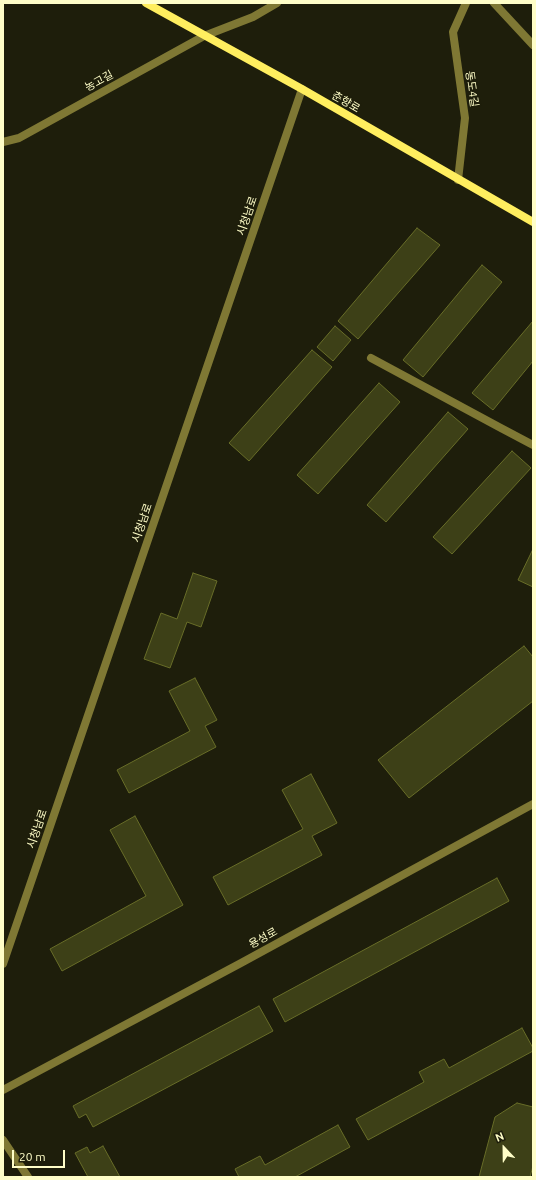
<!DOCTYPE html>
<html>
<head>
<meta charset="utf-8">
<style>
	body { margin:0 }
	#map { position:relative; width:536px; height:1180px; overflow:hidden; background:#1e1e0b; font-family:Ubuntu,sans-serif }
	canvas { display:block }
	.frame { position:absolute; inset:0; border:4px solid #fffec8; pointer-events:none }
	.north { position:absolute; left:484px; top:1128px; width:40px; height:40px; -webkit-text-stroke:3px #1e1e0b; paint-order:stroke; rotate:338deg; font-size:11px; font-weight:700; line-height:16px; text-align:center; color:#fffec8 }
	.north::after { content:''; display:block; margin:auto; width:14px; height:18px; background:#fffec8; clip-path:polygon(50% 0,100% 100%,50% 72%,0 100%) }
	.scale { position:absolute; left:12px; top:1150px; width:53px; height:18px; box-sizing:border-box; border:2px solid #fffec8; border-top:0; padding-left:5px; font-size:12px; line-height:14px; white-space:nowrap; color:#fffec8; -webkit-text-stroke:3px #1e1e0b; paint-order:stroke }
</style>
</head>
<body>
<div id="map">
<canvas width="536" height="1180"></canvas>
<div class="frame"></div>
<div class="north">N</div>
<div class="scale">20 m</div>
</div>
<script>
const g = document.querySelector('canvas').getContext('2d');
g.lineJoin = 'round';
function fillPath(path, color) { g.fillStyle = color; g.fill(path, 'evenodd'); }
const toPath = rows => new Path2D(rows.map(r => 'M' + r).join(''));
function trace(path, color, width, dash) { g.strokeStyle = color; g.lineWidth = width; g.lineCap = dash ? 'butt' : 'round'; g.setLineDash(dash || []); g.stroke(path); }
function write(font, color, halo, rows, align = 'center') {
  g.font = font + ' Ubuntu,"Noto Sans KR",sans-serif'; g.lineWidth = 3; g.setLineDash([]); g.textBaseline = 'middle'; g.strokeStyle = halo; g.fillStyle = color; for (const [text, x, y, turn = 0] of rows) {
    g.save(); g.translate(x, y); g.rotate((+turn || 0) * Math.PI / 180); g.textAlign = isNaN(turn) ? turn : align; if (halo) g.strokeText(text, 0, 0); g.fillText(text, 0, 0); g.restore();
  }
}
const building = toPath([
	[417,228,440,245,358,339,338,321,417,228],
	[482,265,502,282,423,377,403,360,482,265],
	[533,321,533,361,493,410,472,393,533,321],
	[335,326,351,340,333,361,317,347,335,326],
	[312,350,332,367,249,461,229,443,312,350],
	[379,383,400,402,318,494,297,475,379,383],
	[448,412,468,429,386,522,367,505,448,412],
	[512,451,531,468,452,554,433,537,512,451],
	[533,549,533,587,518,580,533,549],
	[193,573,217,581,201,627,187,622,170,668,144,659,161,613,177,619,193,573],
	[524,646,533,657,533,701,409,798,378,760,524,646],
	[195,678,217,720,205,726,216,747,129,793,117,770,190,731,169,691,195,678],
	[311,774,337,823,312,836,322,855,228,905,213,877,303,829,282,790,311,774],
	[135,816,183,905,62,971,50,949,146,896,110,830,135,816],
	[497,878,509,901,285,1022,273,999,497,878],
	[259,1006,273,1031,93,1127,86,1114,79,1118,73,1106,259,1006],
	[522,1028,533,1048,533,1051,368,1140,356,1119,424,1082,419,1072,444,1059,449,1068,522,1028],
	[517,1103,533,1107,533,1166,530,1177,479,1177,495,1117,517,1103],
	[338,1125,350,1147,295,1177,239,1177,235,1169,260,1156,265,1165,338,1125],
	[103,1146,120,1177,88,1177,75,1153,87,1147,90,1153,103,1146]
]);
fillPath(building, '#3d4017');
trace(building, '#686d28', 1);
trace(toPath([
	[371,358,499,427,533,445]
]), '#7f7834', 8);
trace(toPath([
	[494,3,533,45],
	[3,142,19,138,204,36,253,17,277,3],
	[458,180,465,118,453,32,466,3],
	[3,964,302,89],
	[3,1090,241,963,533,804],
	[3,1140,28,1177]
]), '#7f7834', 8);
trace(toPath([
	[146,3,302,89,533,222]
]), '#ffee5f', 8);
write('11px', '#fffec8', '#1e1e0b', [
	["농고길",99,81,-29],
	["동도4길",472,89,82],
	["춘향로",346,102,30],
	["시청남로",247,216,-71],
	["시청남로",142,523,-71],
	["시청남로",37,829,-71],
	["용성로",263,938,-29]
]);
</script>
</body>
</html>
